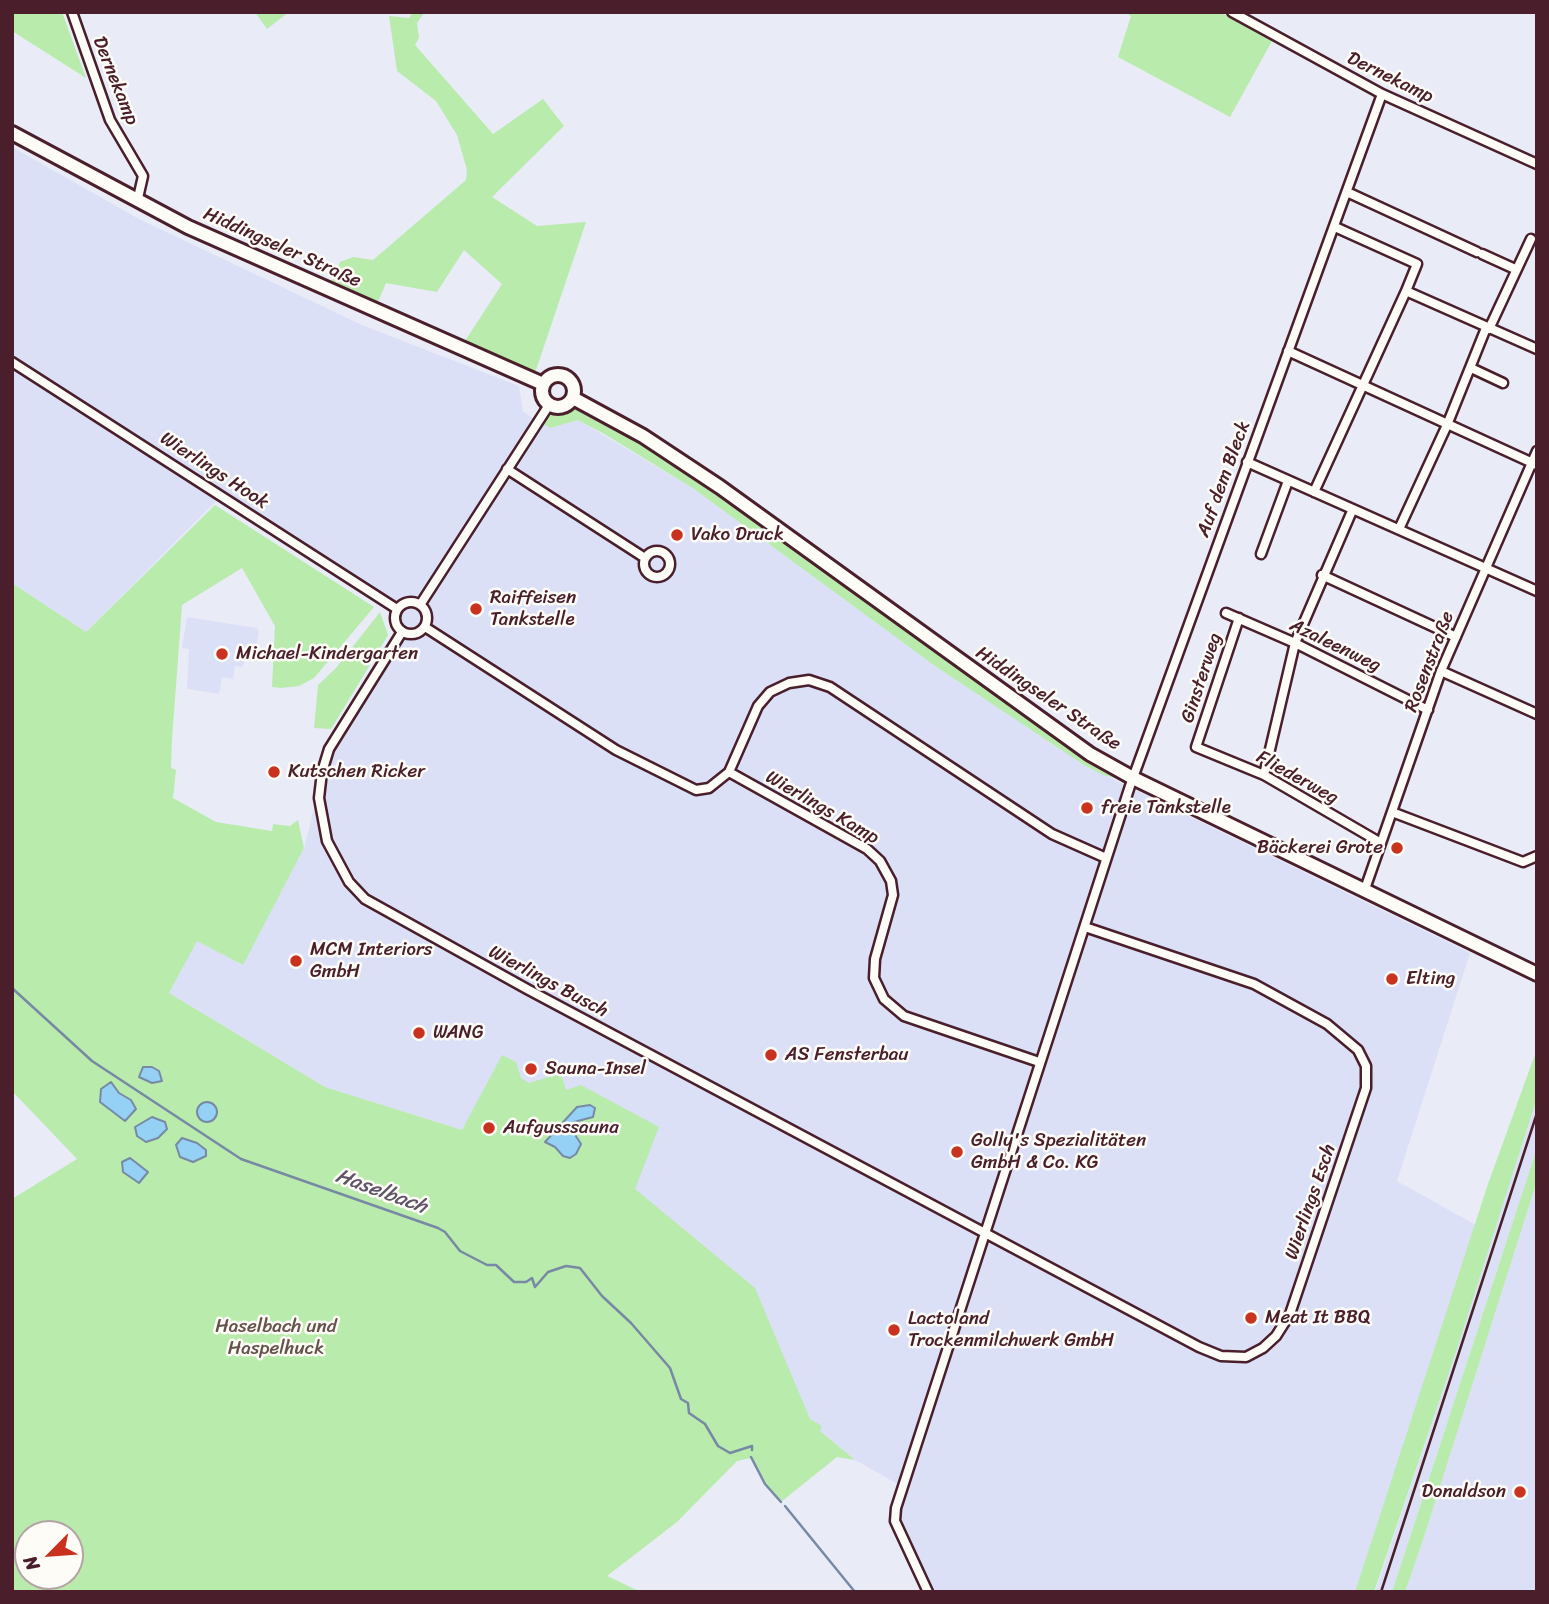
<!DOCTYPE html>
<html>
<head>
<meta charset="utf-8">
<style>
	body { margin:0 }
	#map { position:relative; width:1549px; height:1604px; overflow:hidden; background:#e9ecf7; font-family:Sriracha,sans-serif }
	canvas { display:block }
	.frame { position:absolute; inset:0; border:14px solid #4a1f2b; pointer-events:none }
	.north { position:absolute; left:14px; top:1520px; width:70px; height:70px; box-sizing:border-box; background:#fdfcf7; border:2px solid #b5a4a5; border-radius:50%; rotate:245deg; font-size:19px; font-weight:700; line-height:28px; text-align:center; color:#4a1f2b }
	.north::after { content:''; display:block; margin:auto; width:24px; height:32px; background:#c8321e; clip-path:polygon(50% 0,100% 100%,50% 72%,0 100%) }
</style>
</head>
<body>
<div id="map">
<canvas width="1549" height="1604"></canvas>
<div class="frame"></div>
<div class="north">N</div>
</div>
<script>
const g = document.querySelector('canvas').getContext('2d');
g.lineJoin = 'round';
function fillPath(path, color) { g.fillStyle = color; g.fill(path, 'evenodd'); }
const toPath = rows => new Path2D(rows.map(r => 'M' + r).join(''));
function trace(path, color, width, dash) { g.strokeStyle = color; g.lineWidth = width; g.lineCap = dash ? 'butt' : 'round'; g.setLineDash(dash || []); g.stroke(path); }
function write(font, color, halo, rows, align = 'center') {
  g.font = font + ' Sriracha,sans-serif'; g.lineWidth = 5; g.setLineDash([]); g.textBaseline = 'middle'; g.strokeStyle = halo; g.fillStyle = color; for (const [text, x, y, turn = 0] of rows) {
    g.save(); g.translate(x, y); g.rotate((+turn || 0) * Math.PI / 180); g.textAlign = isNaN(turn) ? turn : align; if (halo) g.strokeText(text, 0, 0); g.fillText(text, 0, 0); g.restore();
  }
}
fillPath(toPath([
	[12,147,139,219,362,325,519,386,523,412,550,428,578,420,694,489,935,666,1084,765,1470,953,1397,1181,1476,1225,1357,1592,923,1592,891,1524,901,1486,855,1460,808,1421,583,1168,325,1087,169,993,197,940,242,965,304,848,329,749,402,632,394,621,397,609,222,495,86,632,12,583],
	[187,617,257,628,259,631,254,659,244,660,243,667,235,666,233,679,222,677,219,694,187,689,189,649,182,648],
	[1537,1098,1537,1148,1392,1592,1375,1592,1456,1352],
	[1537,1181,1537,1592,1405,1592,1423,1540]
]), '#dbe0f7');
fillPath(toPath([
	[12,12,62,12,86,78,12,31],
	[255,12,289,12,267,29],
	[413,12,425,12,417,23,419,38,415,45,493,134,543,99,564,126,492,197,537,226,586,222,535,373,465,341,502,284,464,250,437,292,386,283,378,302,332,281,340,262,353,257,373,260,466,180,467,170,457,135,436,101,397,71,389,16,409,18],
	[1125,12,1220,12,1272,41,1230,117,1118,57,1131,16],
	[573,398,720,487,1133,778,1118,779,1103,775,1084,765,935,666,694,489,606,435,578,420,550,428,537,420,549,405,562,407],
	[215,505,374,607,314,678,299,686,281,688,272,687,275,626,242,568,182,605,172,739,171,768,176,770,173,798,216,822,272,831,273,824,290,826,298,820,304,848,243,965,197,941,169,993,325,1087,462,1130,502,1055,516,1062,521,1078,529,1083,561,1073,566,1090,581,1085,659,1127,635,1189,755,1288,810,1419,822,1426,820,1431,855,1460,837,1457,782,1501,774,1496,751,1458,737,1461,677,1522,607,1576,641,1592,12,1592,12,1199,77,1159,12,1091,12,583,86,632],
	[28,1534,70,1534,70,1576,28,1576],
	[380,612,388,635,331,729,314,728,318,685,336,668],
	[1537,1049,1537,1098,1456,1352,1374,1592,1355,1592,1488,1184],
	[1537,1148,1537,1181,1423,1540,1405,1592,1392,1592]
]), '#b8ebac');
const water = toPath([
	[143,1067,152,1067,159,1071,162,1081,152,1083,139,1077,143,1067],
	[111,1082,119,1093,131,1100,136,1109,125,1121,100,1102,101,1089,111,1082],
	'197 1112a10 10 0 1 1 20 0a10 10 0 1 1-20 0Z',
	[590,1105,595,1108,593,1117,574,1122,570,1127,581,1144,576,1154,570,1158,563,1156,555,1147,545,1142,577,1107,590,1105],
	[152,1117,165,1122,167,1129,158,1138,146,1142,137,1136,135,1127,152,1117],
	[182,1138,197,1143,206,1150,206,1156,193,1162,180,1157,176,1145,182,1138],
	[130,1158,148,1172,139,1183,123,1172,122,1162,130,1158]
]);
fillPath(water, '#95d0f5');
trace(water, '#7789a4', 2);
trace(toPath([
	[12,988,92,1061,241,1159,438,1228,445,1232,460,1251,487,1265,496,1265,514,1282,526,1282,532,1278,535,1287,548,1272,566,1266,580,1268,602,1296,631,1323,670,1368,681,1399,688,1403,689,1413,705,1424,718,1446,730,1453,752,1446,752,1450],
	[751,1457,765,1484,781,1502],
	[785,1506,855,1592]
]), '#7789a4', 2.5);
const street = toPath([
	[72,12,110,120,143,176,138,198],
	[1232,12,1382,94,1537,164],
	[1347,192,1477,252],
	[1335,227,1417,264,1406,291,1537,349],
	[1482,254,1515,269],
	[1489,329,1531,239],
	[1288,351,1537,465],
	[12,362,397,609],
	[1471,368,1503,383],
	[1247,462,1537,591],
	[507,469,645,558],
	[1314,492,1406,291],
	[1399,529,1447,425,1486,328],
	'644 564a13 13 0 1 1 26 0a13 13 0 1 1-26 0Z',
	[1261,554,1288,481],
	[1322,575,1456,637],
	'395 618a16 16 0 1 1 32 0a16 16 0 1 1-32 0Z',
	[420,605,549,405],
	[1226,613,1295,643,1428,710],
	[1239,618,1196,747,1264,775,1381,843],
	[425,627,616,750,696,790,709,788,729,772,758,706,770,692,789,683,809,680,830,687,1052,834,1106,858],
	[402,632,329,749,322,772,319,798,327,841,349,882,365,899,527,989,1199,1347,1221,1356,1246,1357,1263,1348,1276,1336,1290,1314,1366,1088,1366,1066,1358,1050,1327,1024,1254,984,1085,927],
	[1441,671,1537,714],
	[729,772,867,849,880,861,891,881,893,895,875,959,874,978,884,999,904,1016,1039,1062],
	[1264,775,1295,643,1352,511],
	[1392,812,1523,862,1537,856],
	[1365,889,1441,671,1537,451],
	[928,1592,895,1521,896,1508,1130,786,1382,94]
]);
const secondary = toPath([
	[12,133,188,227,543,384],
	'542 391a16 16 0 1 1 32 0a16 16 0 1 1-32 0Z',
	[573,398,643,436,720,487,1090,754,1133,778,1537,974]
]);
trace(street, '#4a1f2b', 13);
trace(secondary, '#4a1f2b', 18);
trace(street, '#fdfcf7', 8);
trace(secondary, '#fdfcf7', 12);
trace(toPath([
	[1381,1592,1537,1113]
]), '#4a1f2b', 2.5);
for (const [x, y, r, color] of [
	[677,535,7,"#c8321e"],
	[476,609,7,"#c8321e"],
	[222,654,7,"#c8321e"],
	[274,772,7,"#c8321e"],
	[1087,808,7,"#c8321e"],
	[1397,848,7,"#c8321e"],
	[296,961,7,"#c8321e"],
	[1392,979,7,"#c8321e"],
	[419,1033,7,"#c8321e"],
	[771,1055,7,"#c8321e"],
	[531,1069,7,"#c8321e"],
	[489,1128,7,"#c8321e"],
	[957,1152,7,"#c8321e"],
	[1251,1318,7,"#c8321e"],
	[894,1330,7,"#c8321e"],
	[1520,1492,7,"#c8321e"]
]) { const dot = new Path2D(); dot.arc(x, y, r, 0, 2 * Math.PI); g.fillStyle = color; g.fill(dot); trace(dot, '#fdfcf7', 2.5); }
write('19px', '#4a1f2b', '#fdfcf7', [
	["Dernekamp",1390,78,26],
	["Dernekamp",115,81,68],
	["Hiddingseler Straße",282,248,24],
	["Wierlings Hook",214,471,33],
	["Auf dem Bleck",1224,479,-70],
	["Azaleenweg",1335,646,26],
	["Rosenstraße",1430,662,-69],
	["Ginsterweg",1202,678,-72],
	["Hiddingseler Straße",1048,699,34],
	["Fliederweg",1297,778,29],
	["Wierlings Kamp",822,808,30],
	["Wierlings Busch",548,982,28],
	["Wierlings Esch",1311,1202,-71]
]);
write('19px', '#4a1f2b', '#fdfcf7', [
	["Vako Druck",691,535],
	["Raiffeisen",490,598],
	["Tankstelle",490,620],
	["Michael-Kindergarten",236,654],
	["Kutschen Ricker",288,772],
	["freie Tankstelle",1101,808],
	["Bäckerei Grote",1383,848,"right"],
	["MCM Interiors",310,950],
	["GmbH",310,972],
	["Elting",1406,979],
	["WANG",433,1033],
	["AS Fensterbau",785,1055],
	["Sauna-Insel",545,1069],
	["Aufgusssauna",503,1128],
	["Golly's Spezialitäten",971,1141],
	["GmbH & Co. KG",971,1163],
	["Meat It BBQ",1265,1318],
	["Lactoland",908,1319],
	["Trockenmilchwerk GmbH",908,1341],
	["Donaldson",1506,1492,"right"]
], 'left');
write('19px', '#66524b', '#fdfcf7', [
	["Haselbach und",276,1327],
	["Haspelhuck",276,1349]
]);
write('italic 21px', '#605468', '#fdfcf7', [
	["Haselbach",381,1192,20]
]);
</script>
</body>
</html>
